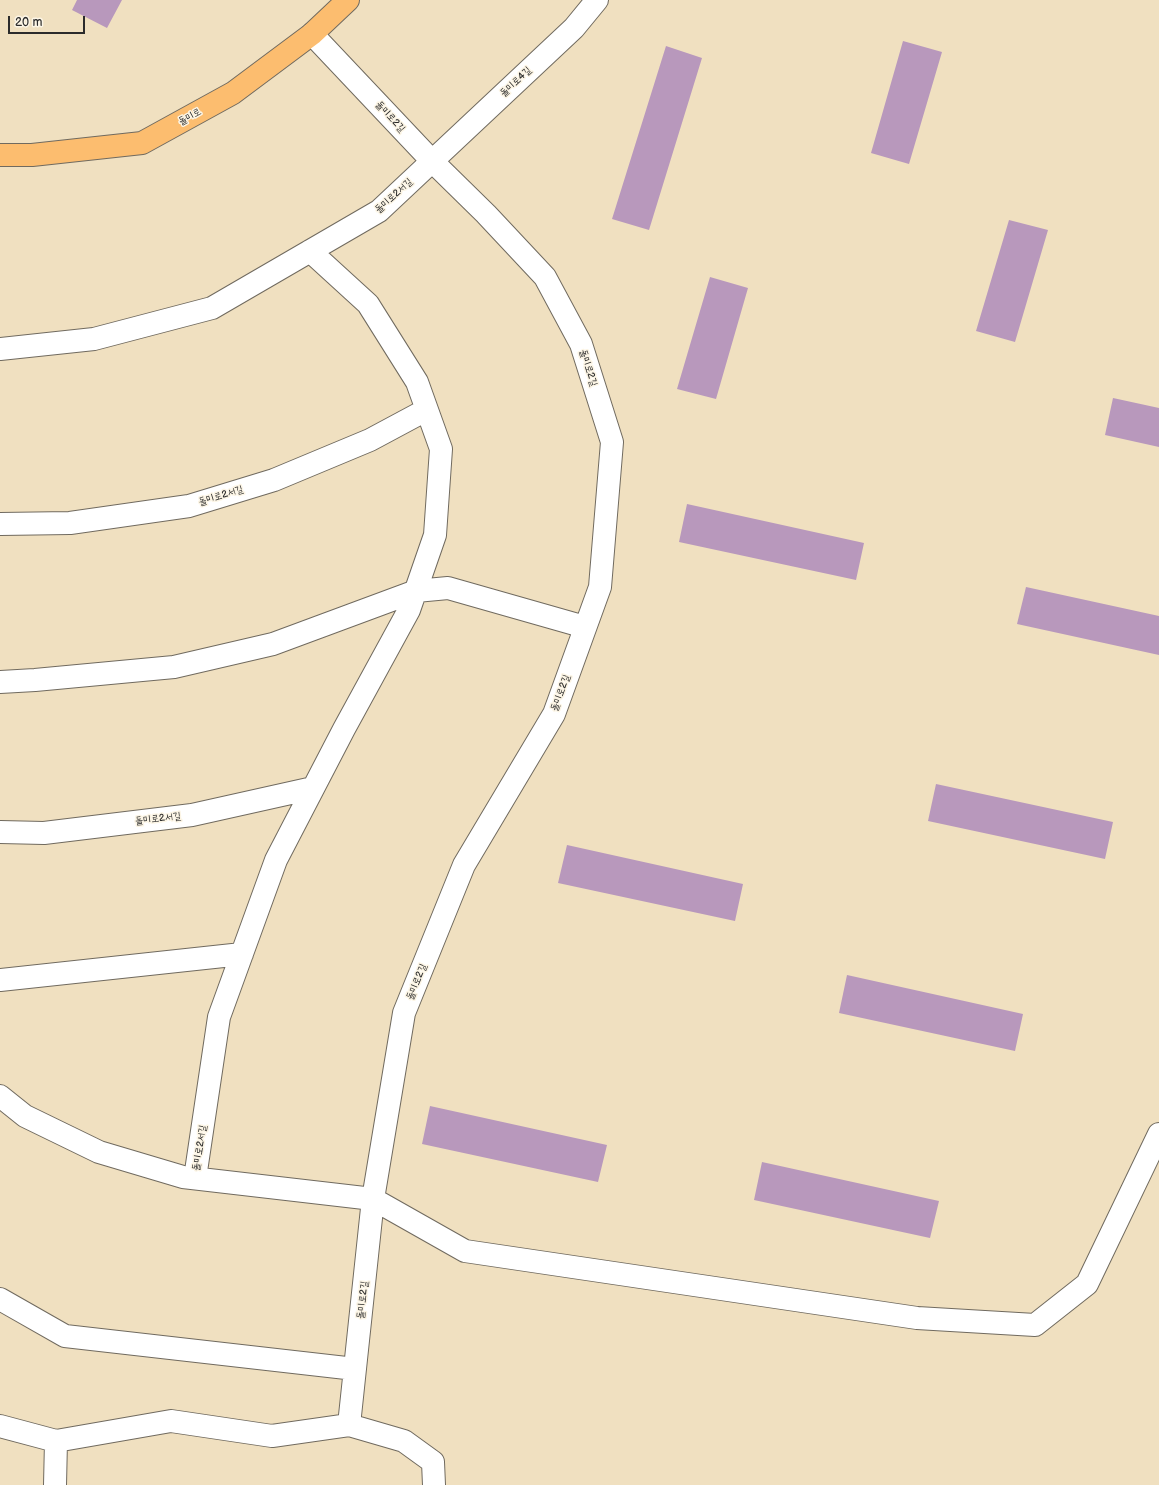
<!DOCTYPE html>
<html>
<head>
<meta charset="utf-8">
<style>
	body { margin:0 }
	#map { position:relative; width:1159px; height:1485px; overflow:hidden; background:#f0e0c0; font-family:"Balsamiq Sans",sans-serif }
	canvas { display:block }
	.scale { position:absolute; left:8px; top:16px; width:77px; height:18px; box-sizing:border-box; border:2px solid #2b2b2b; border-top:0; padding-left:5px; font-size:12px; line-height:14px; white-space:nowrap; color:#2b2b2b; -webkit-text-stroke:3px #fcf5e5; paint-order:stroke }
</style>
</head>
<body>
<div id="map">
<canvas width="1159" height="1485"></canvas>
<div class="scale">20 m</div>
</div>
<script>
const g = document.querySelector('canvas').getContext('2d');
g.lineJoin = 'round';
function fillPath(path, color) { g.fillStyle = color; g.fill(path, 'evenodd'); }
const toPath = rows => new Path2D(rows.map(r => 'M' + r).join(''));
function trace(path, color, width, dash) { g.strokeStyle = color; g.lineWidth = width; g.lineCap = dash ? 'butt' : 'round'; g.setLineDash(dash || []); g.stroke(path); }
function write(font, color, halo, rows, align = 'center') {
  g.font = font + ' "Balsamiq Sans","Poor Story",sans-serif'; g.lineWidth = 3; g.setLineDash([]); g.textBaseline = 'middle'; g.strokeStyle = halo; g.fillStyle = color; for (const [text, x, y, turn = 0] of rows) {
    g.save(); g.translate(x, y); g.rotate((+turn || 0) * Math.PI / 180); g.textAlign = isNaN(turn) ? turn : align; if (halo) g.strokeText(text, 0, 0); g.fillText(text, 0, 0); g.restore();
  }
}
fillPath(toPath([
	[77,0,122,0,107,28,72,10],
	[903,41,942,52,909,164,871,153],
	[666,46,702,58,649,230,612,219],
	[1009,220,1048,230,1015,342,976,331],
	[710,277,748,288,716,399,677,389],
	[1113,398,1159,408,1159,447,1105,435],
	[687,504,864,543,856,580,679,542],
	[1026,587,1159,616,1159,655,1017,624],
	[936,784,1113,822,1105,859,928,821],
	[567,845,743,884,735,921,558,883],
	[847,975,1023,1014,1015,1051,839,1013],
	[430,1106,607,1145,598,1182,422,1144],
	[762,1162,939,1201,930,1238,754,1200]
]), '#b898bc');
const minor = toPath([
	[312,34,432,161,486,214,545,277,581,344,612,442,600,587,554,714,464,865,404,1013,373,1199,349,1425],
	[0,349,94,339,212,308,379,211,574,28,597,0],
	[0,524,70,523,189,506,274,480,370,440,426,410],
	[0,682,35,680,174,667,273,644,416,591,448,588,585,627],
	[0,832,44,833,192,815,313,788],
	[0,980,242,954],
	[0,1096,25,1116,99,1152,183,1177,373,1199,465,1251,917,1318,1035,1325,1087,1284,1159,1134],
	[195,1178,219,1017,276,860,344,729,409,610,435,535,441,449,417,382,368,304,310,251],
	[0,1299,65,1336,355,1369],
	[0,1426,56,1441,171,1421,272,1436,349,1425,404,1441,433,1462,434,1485],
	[55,1485,56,1441]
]);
const major = toPath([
	[0,155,32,155,142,143,233,93,312,34,348,0]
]);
trace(minor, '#706a5f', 24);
trace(major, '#706a5f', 24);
trace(minor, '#fff', 22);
trace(major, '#fcbd6f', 22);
write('10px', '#2b2b2b', '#fcf5e5', [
	["돌미로4길",516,82,-43],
	["돌미로",190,117,-29],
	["돌미로2길",390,117,47],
	["돌미로2서길",394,196,-42],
	["돌미로2길",588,368,72],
	["돌미로2서길",221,496,-17],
	["돌미로2길",561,693,-70],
	["돌미로2서길",158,819,-7],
	["돌미로2길",417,982,-68],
	["돌미로2서길",200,1148,-81],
	["돌미로2길",363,1300,-84]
]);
</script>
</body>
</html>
